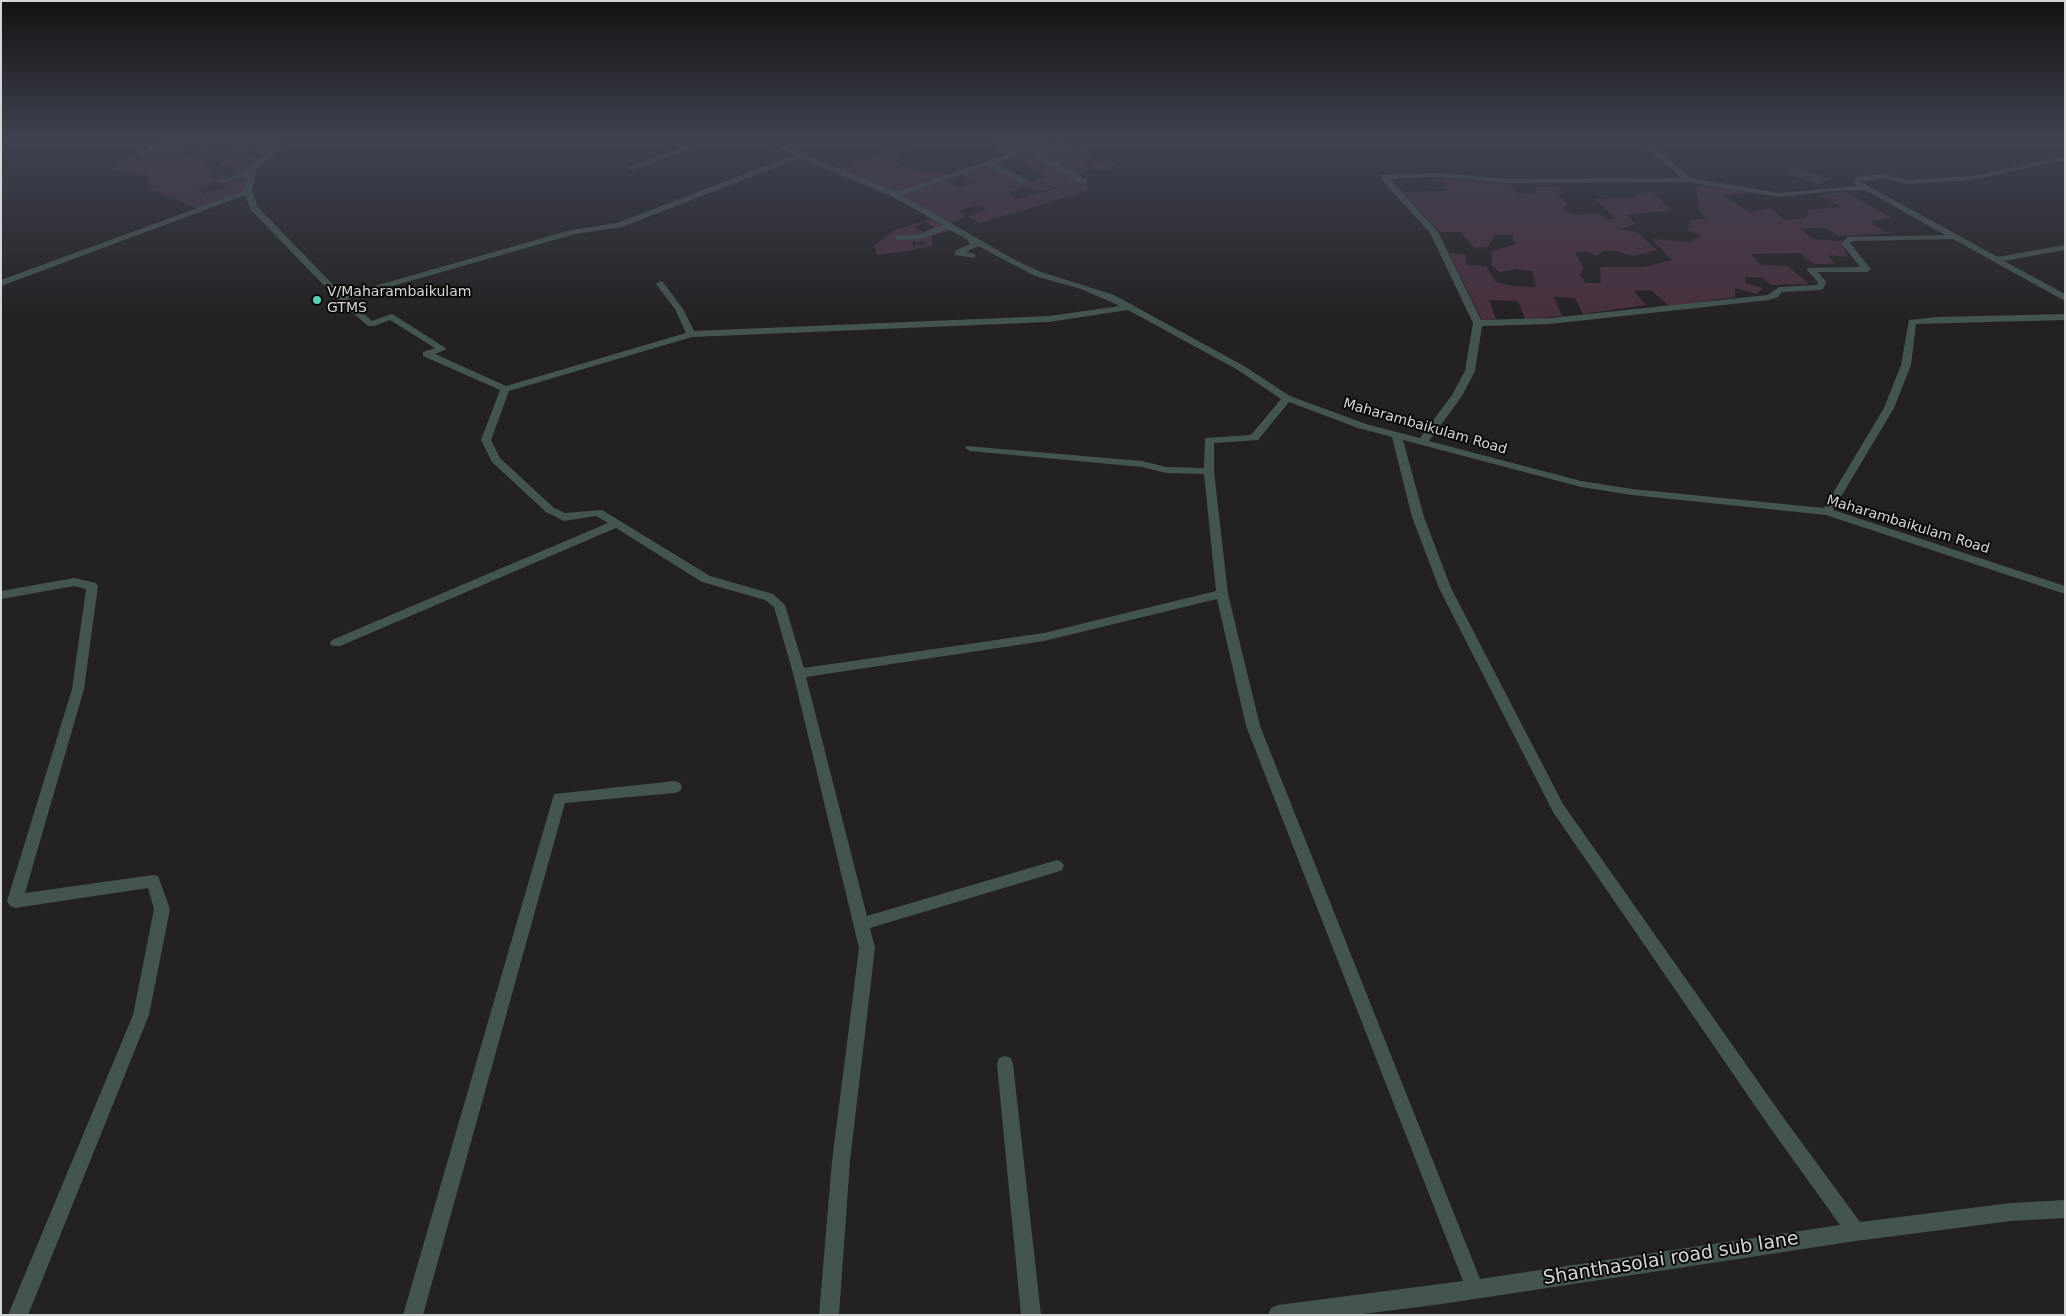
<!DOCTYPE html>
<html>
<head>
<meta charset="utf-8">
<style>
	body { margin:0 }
	#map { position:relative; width:2066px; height:1316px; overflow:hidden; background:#242123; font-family:"DejaVu Sans",sans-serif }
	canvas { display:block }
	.frame { position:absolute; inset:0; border:2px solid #d7d6d6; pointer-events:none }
</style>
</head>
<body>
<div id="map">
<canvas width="2066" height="1316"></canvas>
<div class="frame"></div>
</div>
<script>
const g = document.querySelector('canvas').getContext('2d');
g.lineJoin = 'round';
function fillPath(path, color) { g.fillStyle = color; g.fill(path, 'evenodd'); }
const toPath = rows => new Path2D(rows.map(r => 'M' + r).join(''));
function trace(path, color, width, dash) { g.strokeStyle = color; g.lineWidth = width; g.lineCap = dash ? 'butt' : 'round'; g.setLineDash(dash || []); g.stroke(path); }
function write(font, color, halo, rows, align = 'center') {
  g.font = font + ' "DejaVu Sans",sans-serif'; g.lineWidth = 4; g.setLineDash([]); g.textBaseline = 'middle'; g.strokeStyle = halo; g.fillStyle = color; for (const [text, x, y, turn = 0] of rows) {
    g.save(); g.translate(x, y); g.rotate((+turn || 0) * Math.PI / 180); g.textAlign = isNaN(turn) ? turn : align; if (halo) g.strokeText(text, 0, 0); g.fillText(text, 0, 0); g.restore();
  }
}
fillPath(toPath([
	[169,141,274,141,276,146,265,155,253,154,258,147,246,146,216,146,210,150,202,150,191,147,178,151,190,156,201,152,220,153,248,148,241,155,264,156,252,172,232,175,229,164,219,165,224,161,210,161,202,167,213,169,214,177,229,174,229,177,199,188,203,194,226,187,218,183,250,174,246,192,198,209,151,189,148,175,107,169],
	[990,141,1052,141,1009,156,991,145],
	[1056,141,1062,141,1095,155,1078,160,1088,165,1106,159,1118,163,1105,172,1095,168,1076,175,1032,150],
	[898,146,908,149,893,158,906,168,921,172,940,171,951,176,897,195,838,170],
	[1029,151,1082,182,1037,192,1028,186,1007,193,1016,199,1083,182,1090,190,980,223,968,217,986,210,979,205,960,210,966,217,948,224,899,196,959,176,962,177,950,182,959,188,974,182,961,175,983,167,992,171,985,167,992,164,1023,182,1026,181,1025,179,1029,178,1033,181,1045,177,1015,157],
	[1440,177,1510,184,1519,194,1537,192,1535,187,1557,187,1561,189,1558,195,1567,204,1563,209,1574,215,1597,213,1607,220,1616,219,1595,199,1627,198,1652,191,1671,210,1628,215,1635,224,1621,229,1638,233,1657,250,1635,256,1624,254,1618,251,1602,251,1597,256,1587,252,1575,252,1583,267,1580,275,1586,283,1601,283,1600,267,1645,267,1672,260,1652,239,1690,242,1702,236,1688,230,1688,226,1691,220,1706,219,1699,209,1696,188,1705,185,1724,186,1748,193,1724,196,1750,212,1771,208,1785,220,1806,218,1809,210,1841,207,1820,195,1845,192,1892,218,1870,222,1885,232,1898,233,1838,236,1823,227,1800,229,1813,239,1841,241,1848,257,1827,255,1835,264,1813,264,1800,253,1751,254,1761,265,1788,266,1809,284,1772,285,1762,278,1745,277,1746,283,1763,288,1756,294,1735,288,1735,297,1669,306,1651,290,1634,291,1646,305,1583,314,1575,298,1554,297,1562,316,1525,319,1518,301,1489,300,1496,319,1482,320,1449,253,1465,254,1467,265,1486,266,1496,282,1513,286,1536,287,1532,271,1516,269,1500,272,1492,266,1491,252,1515,244,1512,235,1495,235,1488,247,1474,248,1461,232,1439,232,1414,204,1400,192,1447,191],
	[934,219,946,226,921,237,948,226,954,229,932,236,933,246,916,249,914,245,926,244,926,242,912,242,915,250,877,255,874,245,893,232,891,231,922,222,924,223,915,227,923,232,934,227,924,221]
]), '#492f3e');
fillPath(toPath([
	[1788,166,1831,178,1818,185,1786,173]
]), '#3a3739');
fillPath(toPath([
	[161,141,170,141,143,156,136,154,161,141],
	[274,141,280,141,283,146,260,166,256,173,252,192,258,207,343,295,571,230,617,223,794,155,763,141,772,141,896,192,1047,141,1056,141,1034,150,1087,180,1087,184,1081,184,1028,152,997,163,1026,179,1026,183,1020,183,990,165,902,195,1015,260,1041,272,1114,295,1244,366,1290,396,1366,424,1420,438,1452,395,1465,371,1473,323,1430,233,1381,179,1381,175,1439,173,1508,179,1681,178,1640,141,1648,141,1690,178,1780,193,1857,186,1853,183,1856,177,1883,174,1909,180,1971,176,2065,156,2065,160,1971,180,1909,184,1883,178,1861,182,1998,257,2065,245,2065,250,2004,261,2065,294,2065,301,1953,239,1853,241,1850,243,1871,269,1867,272,1818,272,1826,282,1823,289,1820,290,1782,292,1778,297,1769,300,1550,324,1482,326,1475,371,1462,396,1429,441,1581,481,1632,489,1824,508,1884,408,1901,365,1909,320,1937,317,2065,314,2065,320,1916,324,1911,365,1894,408,1833,510,2065,586,2065,594,1826,515,1632,495,1581,487,1403,440,1424,517,1451,588,1563,804,1783,1117,1860,1222,2011,1203,2065,1200,2065,1218,2011,1221,1856,1241,1442,1304,1355,1315,1268,1315,1271,1308,1278,1305,1463,1281,1246,726,1217,599,1044,641,806,677,867,916,1057,860,1062,862,1064,866,1062,870,1057,872,870,928,875,948,850,1161,839,1315,819,1315,832,1161,859,948,793,673,774,607,765,600,702,582,616,528,340,646,332,646,330,643,332,640,608,523,596,516,564,521,546,512,492,462,481,440,500,390,423,356,423,352,435,348,390,320,374,326,368,326,338,300,251,210,245,195,1,286,1,280,244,191,248,176,220,183,216,181,249,171,254,163,275,146,274,141],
	[800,158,893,197,943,225,919,235,896,236,896,240,920,239,948,229,968,240,970,244,955,251,955,255,975,258,975,254,966,252,978,246,1035,276,1081,289,1120,306,1049,316,694,331,683,309,663,282,660,281,656,284,675,309,686,333,506,386,435,354,447,349,394,315,391,314,372,321,347,299,575,234,622,227,800,158],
	[1439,177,1508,183,1688,182,1780,197,1833,191,1865,190,1945,235,1848,237,1841,243,1860,267,1808,268,1807,270,1818,282,1817,285,1779,287,1768,295,1550,318,1481,320,1438,232,1390,179,1439,177],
	[1128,310,1238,370,1281,399,1251,435,1205,438,1204,468,1166,467,1142,461,966,446,965,448,970,451,1142,467,1166,473,1204,474,1216,591,1044,633,804,668,785,605,773,594,710,576,602,510,565,513,554,508,500,458,491,440,509,391,692,337,1049,322,1128,310],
	[1289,402,1358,428,1392,437,1412,517,1439,588,1553,812,1771,1129,1840,1225,1480,1279,1260,726,1228,594,1214,471,1214,443,1258,440,1289,402],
	[698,141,708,141,634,170,627,168,698,141],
	[74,578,96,583,98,586,84,689,25,893,153,875,158,876,170,909,149,1015,28,1315,8,1315,133,1015,154,909,148,888,15,908,10,906,7,901,72,689,86,589,74,586,1,599,1,591,74,578],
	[675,781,680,783,682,787,680,791,675,793,565,803,423,1315,403,1315,554,794,675,781],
	[1005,1056,1011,1058,1013,1064,1041,1315,1021,1315,997,1064,999,1058,1005,1056]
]), '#445551');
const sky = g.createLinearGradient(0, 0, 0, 325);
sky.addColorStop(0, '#141213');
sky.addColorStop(0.43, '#3f4350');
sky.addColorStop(1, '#3f435000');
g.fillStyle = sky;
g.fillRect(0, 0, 2066, 325);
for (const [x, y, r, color] of [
	[317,300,5,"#5dceb8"]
]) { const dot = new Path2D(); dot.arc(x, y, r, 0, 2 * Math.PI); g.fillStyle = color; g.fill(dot); trace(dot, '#0c0b0c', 2); }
write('14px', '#d7d6d6', '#0c0b0c', [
	["V/Maharambaikulam",327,292],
	["GTMS",327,308]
], 'left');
write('14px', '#d7d6d6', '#0c0b0c', [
	["Maharambaikulam Road",1425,427,16],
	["Maharambaikulam Road",1908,525,17]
]);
write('19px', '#d7d6d6', '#0c0b0c', [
	["Shanthasolai road sub lane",1671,1259,-9]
]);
</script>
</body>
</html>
